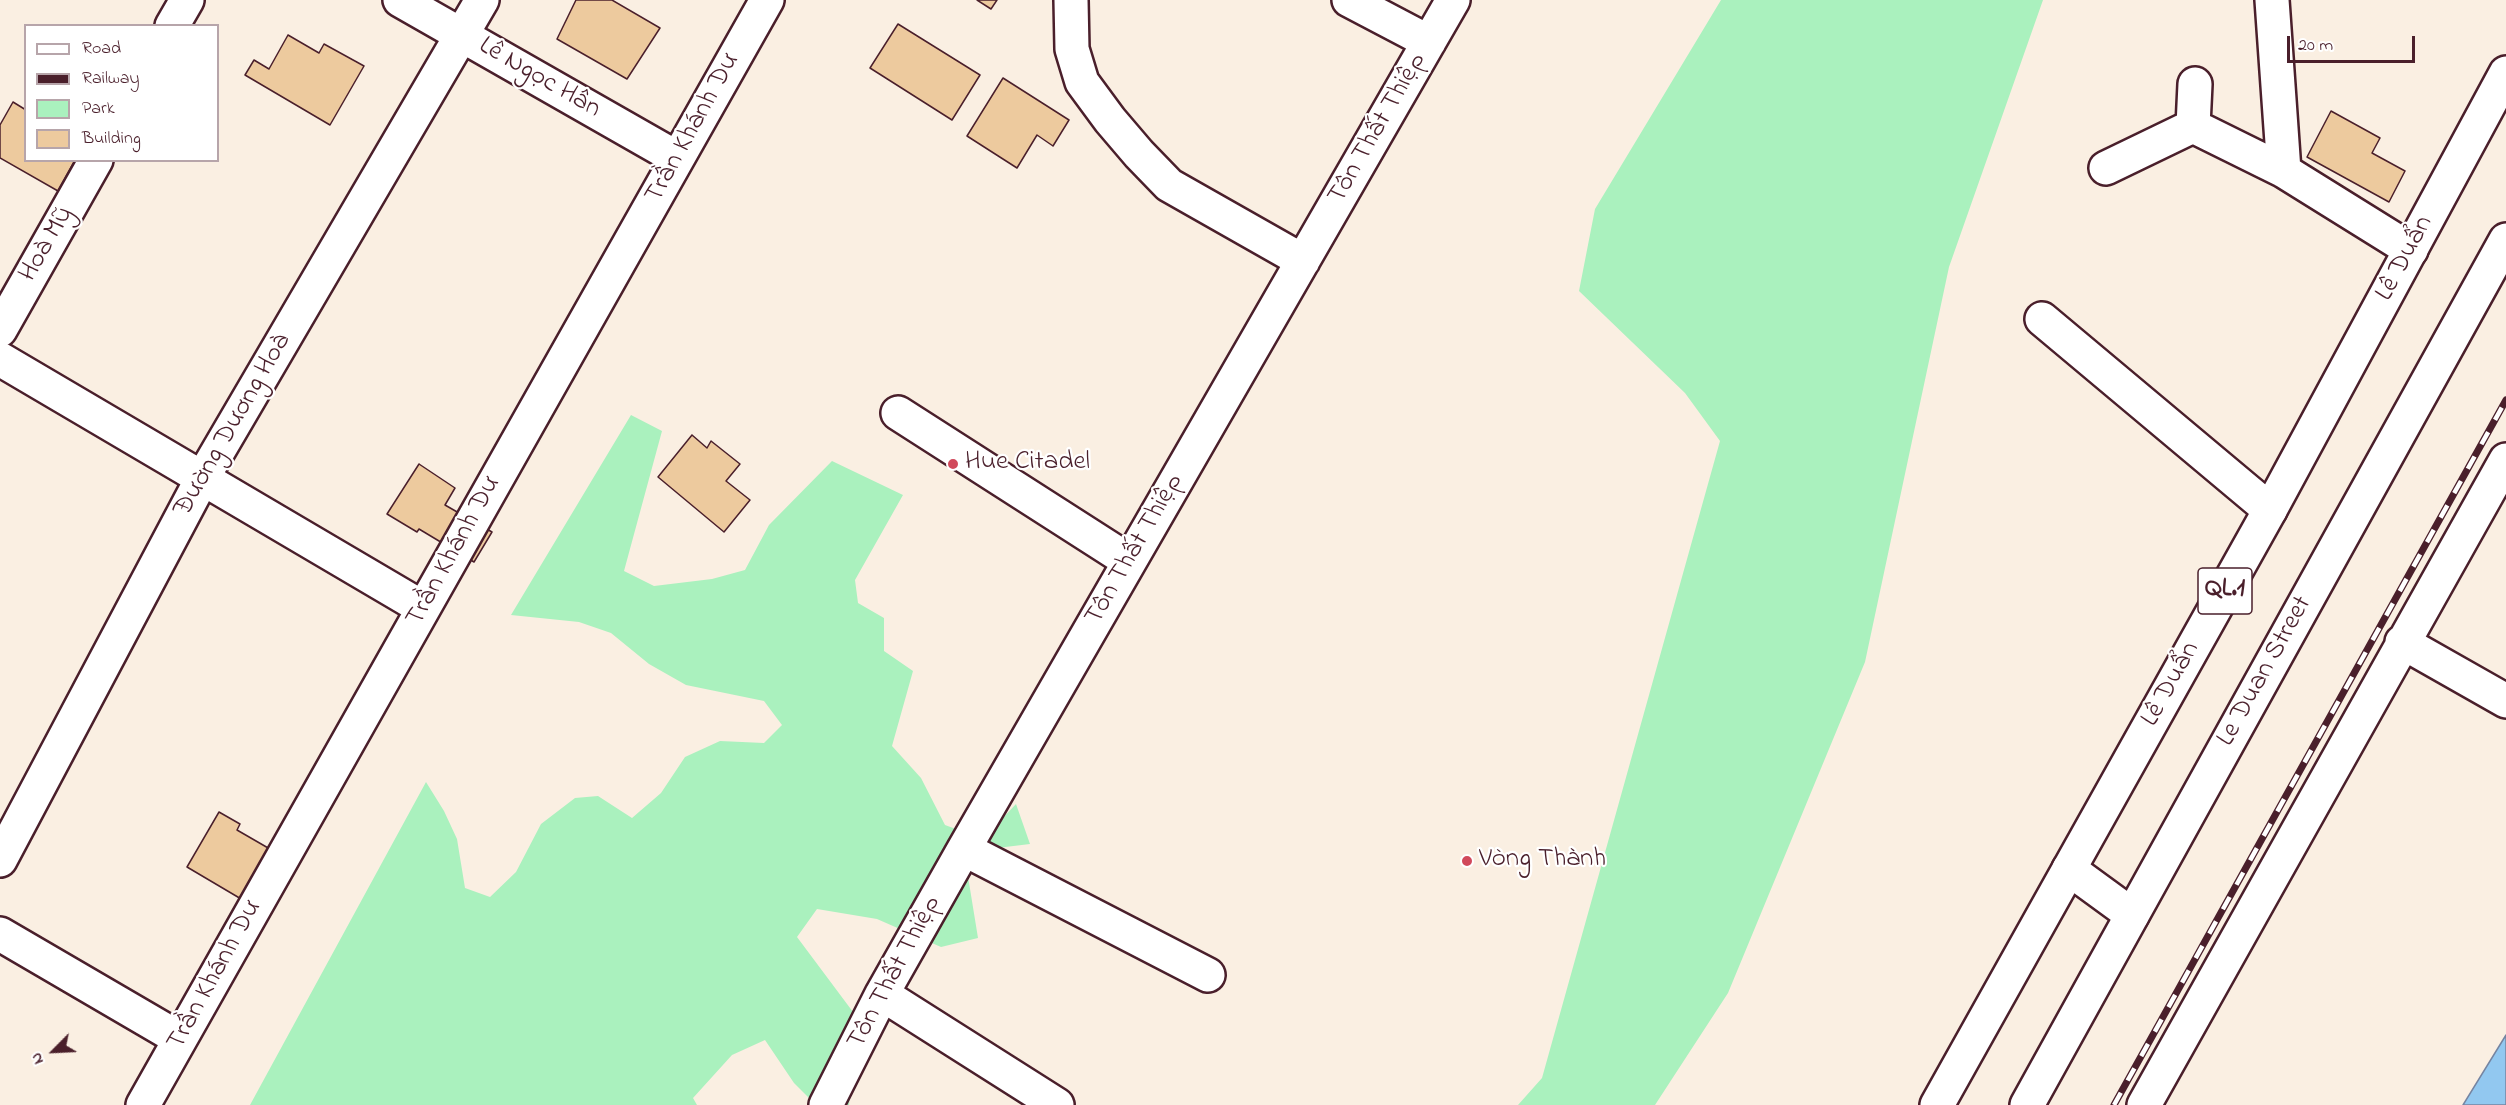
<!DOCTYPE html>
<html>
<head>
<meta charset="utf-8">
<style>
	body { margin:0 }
	#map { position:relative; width:2506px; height:1105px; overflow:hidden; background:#faefe2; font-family:"Indie Flower",sans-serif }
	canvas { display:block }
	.legend { position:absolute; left:24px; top:24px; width:195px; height:138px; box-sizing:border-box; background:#fff; border:2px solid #b7a5aa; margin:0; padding:8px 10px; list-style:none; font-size:18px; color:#4a1f2b }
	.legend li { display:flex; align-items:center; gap:12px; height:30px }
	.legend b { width:30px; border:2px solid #b7a5aa }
	.north { position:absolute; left:24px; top:1021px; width:60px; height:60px; -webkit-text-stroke:4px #fff; paint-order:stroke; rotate:246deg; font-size:16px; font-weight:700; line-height:24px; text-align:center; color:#4a1f2b }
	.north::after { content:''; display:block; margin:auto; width:21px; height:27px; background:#4a1f2b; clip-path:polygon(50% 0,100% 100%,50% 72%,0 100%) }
	.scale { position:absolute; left:2287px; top:36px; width:128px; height:27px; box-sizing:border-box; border:3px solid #4a1f2b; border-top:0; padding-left:8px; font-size:18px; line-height:21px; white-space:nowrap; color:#4a1f2b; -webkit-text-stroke:4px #fff; paint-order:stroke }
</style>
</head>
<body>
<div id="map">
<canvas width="2506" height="1105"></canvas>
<ul class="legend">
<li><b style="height:8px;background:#fff"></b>Road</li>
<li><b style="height:8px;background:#4a1f2b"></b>Railway</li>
<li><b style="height:16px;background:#aaf1be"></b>Park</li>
<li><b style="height:16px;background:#edca9e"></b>Building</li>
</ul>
<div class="north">N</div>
<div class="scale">20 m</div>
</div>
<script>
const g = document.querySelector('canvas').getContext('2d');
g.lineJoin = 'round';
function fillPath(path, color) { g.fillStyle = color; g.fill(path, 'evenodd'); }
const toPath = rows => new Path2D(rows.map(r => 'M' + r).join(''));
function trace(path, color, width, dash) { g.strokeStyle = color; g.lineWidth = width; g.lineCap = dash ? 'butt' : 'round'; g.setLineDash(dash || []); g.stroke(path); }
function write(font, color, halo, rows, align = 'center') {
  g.font = font + ' "Indie Flower",sans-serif'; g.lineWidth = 4.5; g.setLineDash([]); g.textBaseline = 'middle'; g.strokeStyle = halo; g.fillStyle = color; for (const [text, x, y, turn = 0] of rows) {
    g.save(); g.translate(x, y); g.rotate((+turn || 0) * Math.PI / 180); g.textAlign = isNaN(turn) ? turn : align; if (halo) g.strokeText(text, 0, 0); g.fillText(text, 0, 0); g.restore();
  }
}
fillPath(toPath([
	[1721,0,2043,0,1949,267,1865,662,1728,993,1655,1105,1518,1105,1542,1078,1720,441,1685,393,1579,291,1595,209],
	[631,415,662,431,624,571,654,586,712,579,745,570,769,525,832,461,903,495,855,580,858,603,884,618,884,651,913,671,892,746,921,778,945,825,983,839,1016,804,1030,844,964,852,978,938,941,947,877,919,817,909,797,937,853,1012,853,1049,849,1105,816,1105,794,1083,765,1040,732,1055,693,1098,697,1105,250,1105,426,782,444,811,457,839,465,888,490,897,516,872,541,824,575,798,598,796,632,818,661,793,685,757,720,741,764,743,782,725,764,701,686,685,649,664,611,633,579,622,511,615]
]), '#aaf1be');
const water = toPath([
	[2506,1035,2506,1105,2463,1105,2506,1035]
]);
fillPath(water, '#92c8f0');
trace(water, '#7584a1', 1.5);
const building = toPath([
	[576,0,612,0,660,28,627,79,557,39,576,0],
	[977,0,997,0,991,9,977,0],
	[898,24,980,75,952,120,870,68,898,24],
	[288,35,319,53,324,44,364,66,330,125,245,75,254,60,269,69,288,35],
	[1003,78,1069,120,1053,146,1037,135,1017,168,967,136,1003,78],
	[13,102,26,110,26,160,75,160,58,191,0,158,0,125,13,102],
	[2331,111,2380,138,2372,153,2405,171,2389,202,2307,157,2331,111],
	[692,435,707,448,711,441,740,464,726,481,750,500,724,532,658,477,692,435],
	[419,464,455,488,445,505,492,532,474,562,419,529,417,532,387,514,419,464],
	[219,812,240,824,237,830,282,856,253,906,187,867,219,812]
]);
fillPath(building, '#edca9e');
trace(building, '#4a1f2b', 1.5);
const minor = toPath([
	[400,0,677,158],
	[1071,0,1072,49,1082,82,1110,120,1139,154,1169,185,1303,261],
	[1349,0,1429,42],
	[2272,0,2284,171],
	[172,26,187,0],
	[2193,126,2284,171,2411,250],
	[2193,126,2195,84],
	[2106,168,2193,126],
	[2042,319,2270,510],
	[0,330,96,160],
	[0,359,423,608],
	[898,413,1129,561],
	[2402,642,2506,701],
	[964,849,1208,975],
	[0,860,203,477,482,0],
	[0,934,180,1039],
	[882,994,1057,1105],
	[143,1105,767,0],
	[826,1105,882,994,964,849,1453,0],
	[2144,1105,2506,460]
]);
const major = toPath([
	[1937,1105,2270,510,2506,73],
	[2027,1105,2506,240]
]);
const highway = toPath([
	[2069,869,2132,915]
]);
trace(minor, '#4a1f2b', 38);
trace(major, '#4a1f2b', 38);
trace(highway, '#4a1f2b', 38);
trace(minor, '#fff', 33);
trace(major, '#fff', 33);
trace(highway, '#fff', 33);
const rail = toPath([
	[2114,1105,2506,400]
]);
trace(rail, '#4a1f2b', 7);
trace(rail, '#fff', 4.5, [14]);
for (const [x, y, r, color] of [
	[953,464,6,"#d1495b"],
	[1467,861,6,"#d1495b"]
]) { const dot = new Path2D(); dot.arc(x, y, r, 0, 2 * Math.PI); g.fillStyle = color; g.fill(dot); trace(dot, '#fff', 2); }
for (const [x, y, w] of [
	[2225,591,54]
]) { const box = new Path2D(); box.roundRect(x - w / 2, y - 23, w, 46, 4.5); g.fillStyle = '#fff'; g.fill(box); trace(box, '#4a1f2b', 1.5); }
write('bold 26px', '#4a1f2b', null, [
	["QL.1",2225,591]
]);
write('27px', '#4a1f2b', '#fff', [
	["Lê Ngọc Hân",539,79,30],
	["Trần Khánh Dư",694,129,-61],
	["Tôn Thất Thiệp",1379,129,-60],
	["Hoà Mỹ",48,245,-60],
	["Lê Duẩn",2406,259,-62],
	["Đường Dương Hoà",234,426,-60],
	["Tôn Thất Thiệp",1136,550,-60],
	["Trần Khánh Dư",455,552,-61],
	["Le Duan Street",2266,672,-61],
	["Lê Duẩn",2172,685,-61],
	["Tôn Thất Thiệp",896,973,-62],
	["Trần Khánh Dư",216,976,-61]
]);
write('27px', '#4a1f2b', '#fff', [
	["Hue Citadel",965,464],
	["Vòng Thành",1479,861]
], 'left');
</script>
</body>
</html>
